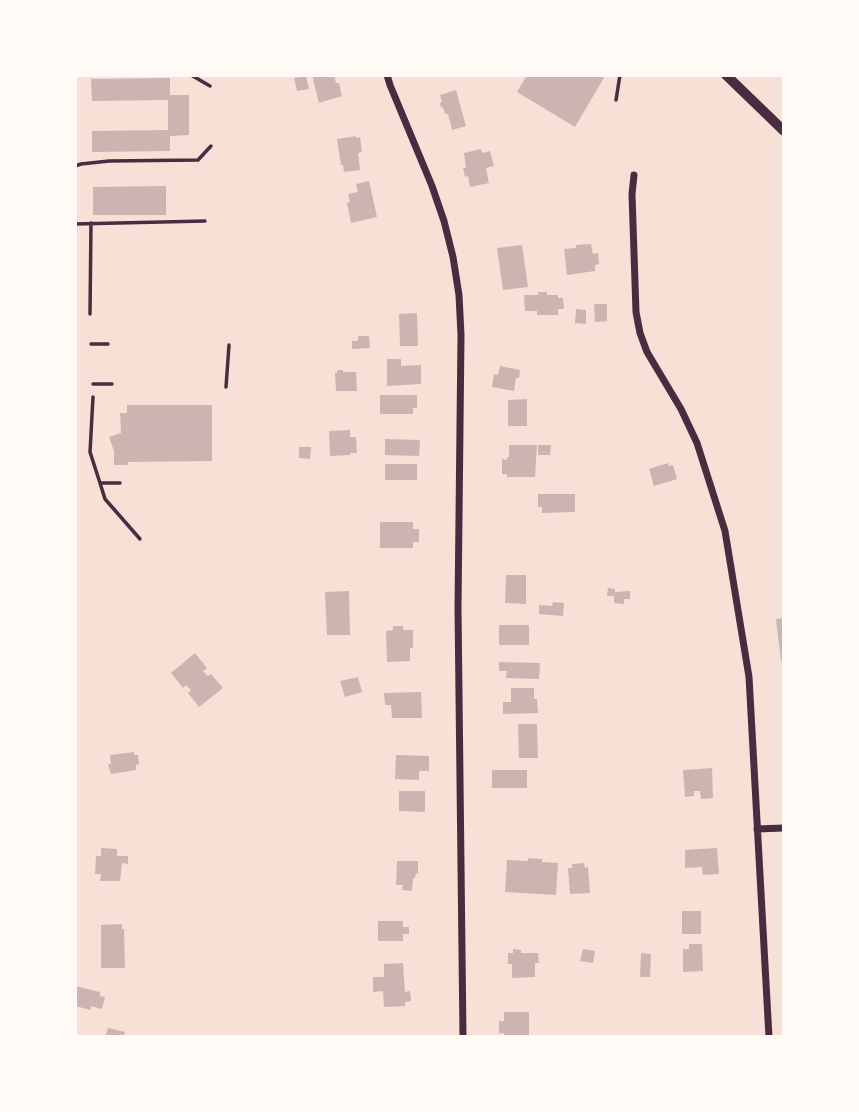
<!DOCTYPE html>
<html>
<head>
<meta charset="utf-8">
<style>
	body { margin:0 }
	#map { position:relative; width:859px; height:1112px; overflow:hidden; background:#f7e1d7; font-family:"Times New Roman",serif }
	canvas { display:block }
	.frame { position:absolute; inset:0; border:77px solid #fffaf5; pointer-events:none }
</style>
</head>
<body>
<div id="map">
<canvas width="859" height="1112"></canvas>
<div class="frame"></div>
</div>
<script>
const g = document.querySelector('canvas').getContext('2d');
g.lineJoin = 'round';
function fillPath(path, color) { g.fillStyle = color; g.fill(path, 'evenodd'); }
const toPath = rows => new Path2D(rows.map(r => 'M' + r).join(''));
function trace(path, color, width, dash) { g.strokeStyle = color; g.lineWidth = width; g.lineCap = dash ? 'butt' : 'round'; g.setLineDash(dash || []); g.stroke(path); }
fillPath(toPath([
	[312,75,334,75,336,83,339,83,342,96,319,103],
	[527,75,604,75,605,76,575,127,517,92],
	[306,76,309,89,297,91,294,78],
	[170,78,170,95,189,95,189,135,170,136,170,151,92,152,92,131,168,130,168,100,92,101,91,79],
	[456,90,466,126,452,130,448,114,445,114,443,107,441,108,440,103,442,102,440,95],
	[356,136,356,138,360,137,362,152,358,153,360,170,344,172,343,165,341,165,337,139],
	[481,149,482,153,490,151,494,166,486,168,489,183,470,187,468,176,465,177,463,168,466,168,464,153],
	[369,181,377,217,351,223,347,203,350,202,348,194,358,192,356,184],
	[166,186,166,215,93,215,93,187],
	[591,244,593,254,598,253,599,264,595,265,595,271,567,275,564,249,576,248,576,245],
	[522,245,528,287,503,290,497,248],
	[538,292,547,292,547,295,558,295,558,298,563,298,564,309,558,309,558,315,537,315,537,311,525,311,524,295,538,295],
	[594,304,607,304,607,321,595,322],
	[576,309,586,310,586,324,575,323],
	[417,313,418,346,400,346,399,314],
	[358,336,369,336,370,348,352,349,352,341,358,341],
	[387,359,401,359,401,366,421,365,421,384,387,386],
	[500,366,520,370,519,378,516,378,514,391,492,387,494,374,498,375],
	[337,370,343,370,343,372,356,372,357,391,336,391,335,373,337,373],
	[380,395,417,395,417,408,413,408,413,414,380,414],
	[527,399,527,426,508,426,508,400],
	[127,405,212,405,212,461,128,462,128,465,114,465,114,451,109,437,121,433,120,413,127,413],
	[350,430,350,437,356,437,357,453,350,453,350,455,330,456,329,431],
	[385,439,420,440,419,456,385,455],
	[509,445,537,445,535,477,507,477,507,474,502,474,502,459,507,460,507,457,509,457],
	[538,445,551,445,550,455,538,455],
	[299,447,311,447,310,459,299,458],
	[668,463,669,466,673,465,677,479,654,486,649,469],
	[385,464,417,464,417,480,385,480],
	[538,494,575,494,575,512,542,513,542,507,538,507],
	[380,522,413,522,413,529,419,529,419,542,413,542,413,548,380,548],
	[506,575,526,575,526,604,505,603],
	[608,588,615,589,615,592,630,591,630,599,624,599,624,604,614,603,614,596,607,596],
	[349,591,350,635,327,635,325,592],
	[553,602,564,603,563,616,539,614,539,605,552,606],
	[784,618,784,661,781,661,776,619],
	[499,625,529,625,529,645,499,645],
	[393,626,403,626,403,630,413,630,413,648,410,648,410,661,387,662,386,631,393,630],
	[195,653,207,668,203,671,208,676,211,674,223,688,199,707,188,693,191,690,186,685,183,688,171,673],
	[499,662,540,663,539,679,506,678,507,671,499,671],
	[358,677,362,692,345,697,340,681],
	[511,688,534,688,534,699,537,699,538,713,503,714,503,702,511,702],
	[421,692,422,718,392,718,391,705,385,705,384,693],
	[518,724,537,724,538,758,519,758],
	[134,752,134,755,138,755,139,764,136,765,136,770,111,774,108,764,111,764,110,755],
	[396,755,429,756,429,771,419,771,419,780,395,779],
	[712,768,713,798,701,799,700,791,694,791,694,796,685,797,683,770],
	[492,770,527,770,527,788,492,788],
	[399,791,425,791,425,812,399,811],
	[101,848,117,849,117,856,128,856,128,864,122,863,120,881,100,881,101,874,95,874,96,856,101,856],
	[717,848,719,874,703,875,702,867,685,868,685,850],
	[528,858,542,859,542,862,558,863,556,895,505,892,507,860,528,861],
	[397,861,418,861,418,874,416,873,415,878,413,878,412,891,402,890,403,885,396,885],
	[584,863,585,868,588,867,590,893,570,894,568,868,572,868,572,864],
	[682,911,701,911,701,934,682,934],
	[378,921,403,921,403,927,409,927,409,934,403,934,403,941,378,941],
	[122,924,122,929,124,929,125,968,101,968,101,925],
	[689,944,702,944,703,971,683,972,683,949,689,949],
	[513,949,521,950,521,953,538,953,539,963,535,963,535,977,512,978,512,964,508,964,508,953,513,953],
	[583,949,595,951,593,963,580,961],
	[641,953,651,954,650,977,640,977],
	[403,963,405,992,410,991,411,1001,405,1002,405,1006,384,1007,383,991,373,992,373,977,384,977,384,964],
	[75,986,100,992,100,996,105,997,102,1009,91,1006,91,1010,75,1006],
	[504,1012,529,1012,529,1037,504,1037,504,1033,499,1033,499,1021,504,1021],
	[108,1028,125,1032,124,1037,105,1037]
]), '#ccb4b1');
trace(toPath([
	[191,75,210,86],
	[616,100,620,75],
	[75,166,81,164,109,161,198,160,211,146],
	[75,224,205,221],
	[90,314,91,223],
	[91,344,108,344],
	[93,384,112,384],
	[226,387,229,345],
	[93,397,90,452,100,483,105,499,140,539],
	[100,483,120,483]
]), '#4a2c40', 3.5);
trace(toPath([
	[387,75,390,85,432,186,444,221,453,257,459,295,461,335,458,608,463,1037],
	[634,175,632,194,636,312,640,333,647,352,681,409,697,443,725,531,749,677,769,1037],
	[757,829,784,828]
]), '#4a2c40', 7);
trace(toPath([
	[726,75,784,131]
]), '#4a2c40', 10);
</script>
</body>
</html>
